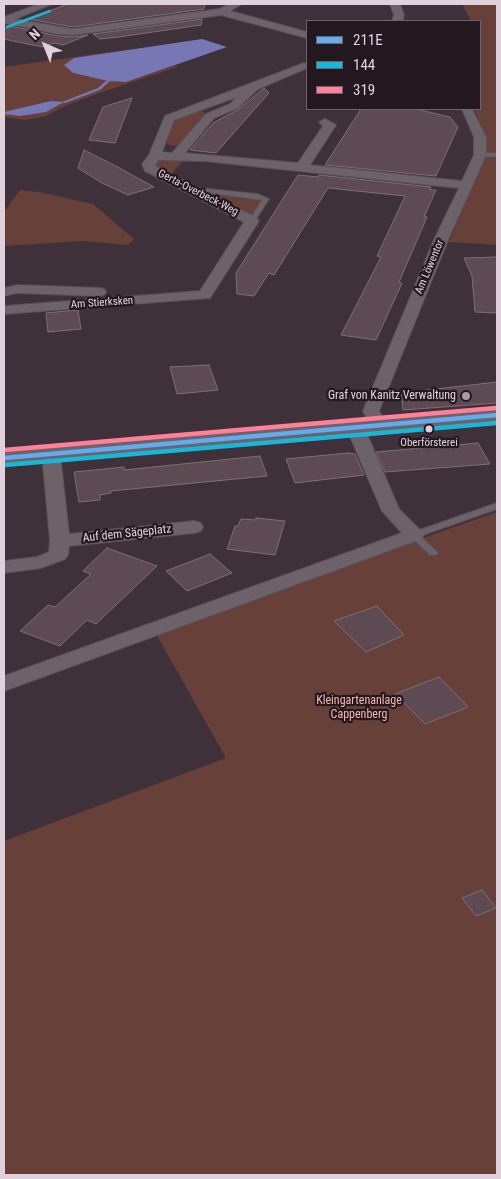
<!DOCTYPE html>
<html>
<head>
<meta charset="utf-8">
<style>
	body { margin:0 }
	#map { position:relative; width:501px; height:1179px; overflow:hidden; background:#3e313a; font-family:"Roboto Condensed",sans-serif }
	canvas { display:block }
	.frame { position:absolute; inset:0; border:5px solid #e1d1dc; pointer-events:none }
	.legend { position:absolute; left:306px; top:20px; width:175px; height:90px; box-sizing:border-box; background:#231820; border:1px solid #6f626b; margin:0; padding:6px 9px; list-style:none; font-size:15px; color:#e1d1dc }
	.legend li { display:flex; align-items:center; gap:10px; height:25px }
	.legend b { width:25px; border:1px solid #6f626b }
	.north { position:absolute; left:20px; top:20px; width:50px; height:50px; -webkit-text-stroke:4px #231820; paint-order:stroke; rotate:316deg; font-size:14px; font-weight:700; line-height:20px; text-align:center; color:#e1d1dc }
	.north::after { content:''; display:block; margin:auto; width:18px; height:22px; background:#e1d1dc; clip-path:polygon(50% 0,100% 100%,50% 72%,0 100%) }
</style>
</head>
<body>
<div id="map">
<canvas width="501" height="1179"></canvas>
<div class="frame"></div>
<ul class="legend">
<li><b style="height:6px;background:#60acee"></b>211E</li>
<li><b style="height:6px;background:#1ab6d8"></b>144</li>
<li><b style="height:6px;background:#ff8098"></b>319</li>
</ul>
<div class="north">N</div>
</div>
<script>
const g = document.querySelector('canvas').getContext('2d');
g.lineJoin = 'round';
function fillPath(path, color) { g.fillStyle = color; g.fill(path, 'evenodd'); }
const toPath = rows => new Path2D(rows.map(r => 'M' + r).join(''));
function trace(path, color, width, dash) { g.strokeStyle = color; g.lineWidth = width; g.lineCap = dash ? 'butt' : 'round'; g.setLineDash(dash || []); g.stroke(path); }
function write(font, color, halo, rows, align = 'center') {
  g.font = font + ' "Roboto Condensed",sans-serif'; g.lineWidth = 4.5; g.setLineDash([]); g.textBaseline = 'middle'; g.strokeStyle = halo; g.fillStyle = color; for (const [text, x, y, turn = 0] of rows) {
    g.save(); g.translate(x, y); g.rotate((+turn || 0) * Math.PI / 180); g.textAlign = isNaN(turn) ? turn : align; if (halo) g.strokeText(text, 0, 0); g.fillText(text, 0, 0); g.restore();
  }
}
fillPath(toPath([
	[462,4,497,4,497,245,449,242,484,159,485,134,474,109,480,109,480,21,471,21],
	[137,48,74,58,73,73,108,81,126,82,174,66,177,67,105,91,67,105,46,116,25,120,4,117,4,67],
	[194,111,201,111,207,114,180,145,173,146,167,144,173,120],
	[164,159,180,161,182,162,171,174,168,175,151,163,155,160],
	[20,190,39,192,93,204,134,239,128,245,83,241,4,246,4,212],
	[207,193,261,200,262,201,254,213,248,215],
	[497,512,497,1175,4,1175,4,841,226,758,155,632]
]), '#68403a');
fillPath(toPath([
	[202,39,227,47,126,82,108,81,73,73,64,65,74,58],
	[51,101,64,102,46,112,20,116,4,114,4,112]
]), '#7677b4');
fillPath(toPath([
	[107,80,110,81,100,90,65,103,62,102,98,88,107,80]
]), '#7677b4');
const building = toPath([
	[68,4,205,4,204,9,73,27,28,19,68,4],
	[202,19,201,25,119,37,100,39,93,34,202,19],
	[10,26,58,36,73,37,88,35,63,45,54,43,42,47,4,39,4,29,10,26],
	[264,88,269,93,216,153,190,150,213,123,239,109,264,88],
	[132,98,115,143,89,140,103,107,132,98],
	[361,109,416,109,450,117,458,127,436,176,325,165,361,109],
	[84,150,114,165,154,187,128,195,102,183,78,168,84,150],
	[298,175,318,177,319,175,431,187,430,190,436,190,424,217,427,217,399,282,402,283,376,340,341,335,381,257,377,256,405,196,328,188,274,275,269,273,254,296,237,294,236,273,298,175],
	[497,257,497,313,475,312,472,276,464,258,497,257],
	[78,310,81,329,48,332,46,313,78,310],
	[209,365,218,390,177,394,170,367,209,365],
	[497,382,497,403,403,410,401,393,497,382],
	[478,443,490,464,385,472,376,452,478,443],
	[348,453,355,454,364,475,295,483,286,459,348,453],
	[260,456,267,476,111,491,111,493,100,495,100,500,79,502,74,472,124,467,124,470,260,456],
	[256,518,285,521,275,555,227,549,235,526,238,526,241,519,256,520,256,518],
	[107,548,157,566,96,624,87,620,60,646,20,631,48,605,55,607,91,574,83,571,107,548],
	[210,554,232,573,187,591,166,571,210,554],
	[377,606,404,635,366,652,334,621,377,606],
	[439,677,468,707,425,724,395,694,439,677],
	[482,890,496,908,476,916,462,898,482,890]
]);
fillPath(building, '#5d4a52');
trace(building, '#7d6f75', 1);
const lane = toPath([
	[480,153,497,153,497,157,478,156,478,154,480,153],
	[190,187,257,194,269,199,254,222,252,223,249,221,262,200,188,190,188,188,190,187],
	[497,503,497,509,420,536,436,551,438,553,436,555,430,555,409,535,411,533,497,503]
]);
const street = toPath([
	[39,4,52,4,15,19,73,29,219,9,230,4,242,4,230,11,307,32,307,38,221,15,73,35,58,34,4,23,4,17,39,4],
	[390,4,400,4,404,15,402,21,392,21,394,15,390,4],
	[304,63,307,64,307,68,258,89,238,108,214,118,185,153,298,163,323,126,319,122,325,119,336,125,310,165,462,181,474,155,474,137,462,109,472,109,486,137,486,155,448,240,379,411,387,425,384,429,372,429,363,411,434,240,459,188,204,161,158,160,155,166,257,218,259,221,210,298,4,314,4,306,200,291,244,222,145,171,142,164,149,155,165,116,304,63],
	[237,97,230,104,206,114,172,153,162,152,174,120,237,97],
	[17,285,99,288,104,289,106,292,104,295,99,296,17,293,4,296,4,288,17,285],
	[355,422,361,423,364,427,399,509,421,531,424,535,421,539,4,691,4,676,402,533,382,511,346,427,349,423,355,422],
	[51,449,57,450,60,454,69,534,194,521,201,523,203,527,201,531,194,533,69,546,68,555,65,559,41,568,4,573,4,561,37,557,49,552,50,541,42,454,45,450,51,449]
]);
const secondary = toPath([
	[497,408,497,422,4,465,4,451,497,408]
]);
trace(lane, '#5a4e56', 2);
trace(street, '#5a4e56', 2);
trace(secondary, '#5a4e56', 2);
fillPath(lane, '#6d626a');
fillPath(street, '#6d626a');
fillPath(secondary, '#6d626a');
trace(toPath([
	[4,458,497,415]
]), '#60acee', 4.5);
trace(toPath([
	[7,27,50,11]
]), '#1ab6d8', 2.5);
trace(toPath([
	[5,465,497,423]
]), '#1ab6d8', 4.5);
trace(toPath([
	[4,450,496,408]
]), '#ff8098', 4.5);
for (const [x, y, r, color] of [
	[466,396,5,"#a899a3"],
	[429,429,4.5,"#e1d1dc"]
]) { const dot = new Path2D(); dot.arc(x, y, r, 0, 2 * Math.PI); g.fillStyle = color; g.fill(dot); trace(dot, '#231820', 2); }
write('11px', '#e1d1dc', '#231820', [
	["Gerta-Overbeck-Weg",198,193,27],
	["Am Löwentor",430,267,-67],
	["Am Stierksken",102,303,-4]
]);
write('11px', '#e1d1dc', '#231820', [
	["Oberförsterei",429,443]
]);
write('12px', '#e1d1dc', '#231820', [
	["Graf von Kanitz Verwaltung",456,396]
], 'right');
write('12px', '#e1d1dc', '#231820', [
	["Auf dem Sägeplatz",127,534,-6]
]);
write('12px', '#f7b7ab', '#231820', [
	["Kleingartenanlage",359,701],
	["Cappenberg",359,715]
]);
</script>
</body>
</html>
